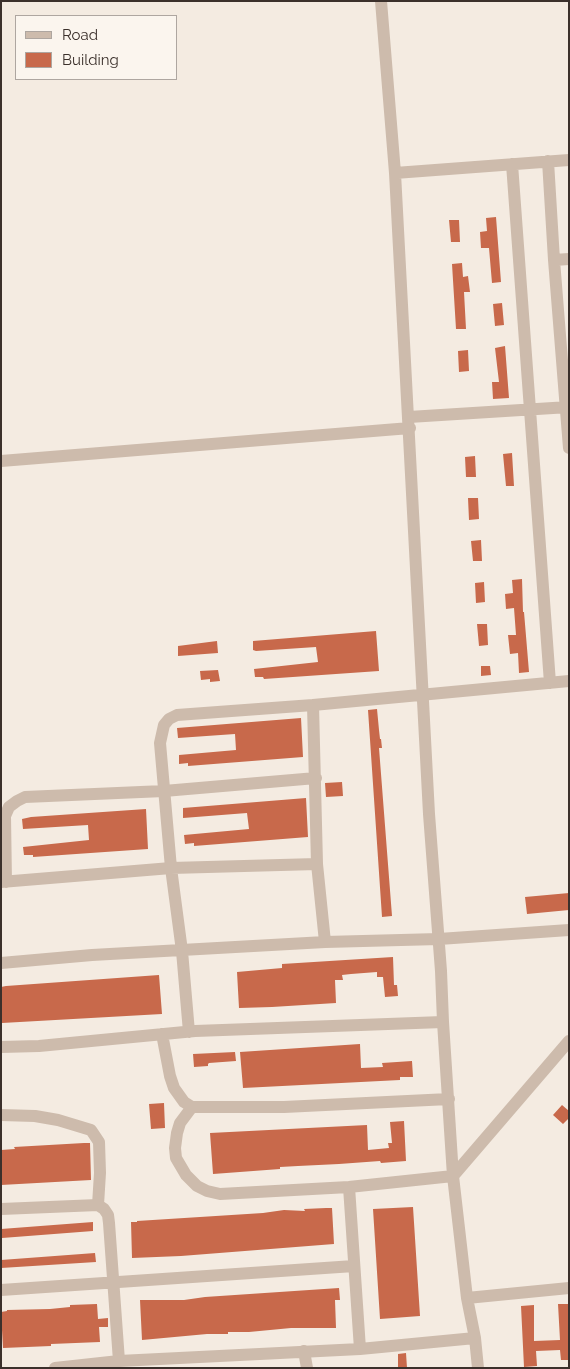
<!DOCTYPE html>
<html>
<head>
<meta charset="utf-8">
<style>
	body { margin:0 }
	#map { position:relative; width:570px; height:1369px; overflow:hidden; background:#f4ebe1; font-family:Raleway,sans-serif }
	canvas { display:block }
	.frame { position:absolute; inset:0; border:2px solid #3b302b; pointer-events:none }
	.legend { position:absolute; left:15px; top:15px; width:162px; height:65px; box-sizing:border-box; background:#fbf5ee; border:1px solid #aea6a0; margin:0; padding:6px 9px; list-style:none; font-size:15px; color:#3b302b }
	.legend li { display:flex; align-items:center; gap:10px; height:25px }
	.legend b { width:25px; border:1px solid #aea6a0 }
</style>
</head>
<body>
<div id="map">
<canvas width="570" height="1369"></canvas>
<div class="frame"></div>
<ul class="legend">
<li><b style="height:6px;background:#cdbbac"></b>Road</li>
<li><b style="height:14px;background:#c8694b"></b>Building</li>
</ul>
</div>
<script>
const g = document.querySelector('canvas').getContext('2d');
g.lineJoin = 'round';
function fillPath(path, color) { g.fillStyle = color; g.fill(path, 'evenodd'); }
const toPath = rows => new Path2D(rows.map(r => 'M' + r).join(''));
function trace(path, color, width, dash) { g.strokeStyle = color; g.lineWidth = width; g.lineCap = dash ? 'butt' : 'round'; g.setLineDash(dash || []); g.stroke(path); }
fillPath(toPath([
	[496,217,501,282,492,283,489,248,481,248,480,232,487,231,486,218],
	[449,220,459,220,460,242,451,242],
	[462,263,463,277,468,276,470,292,464,292,466,329,456,329,452,264],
	[502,303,504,325,495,326,493,304],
	[505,346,509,398,493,399,492,382,499,382,495,348],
	[468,350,469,371,459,372,458,351],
	[512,453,514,486,506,486,503,454],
	[475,456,476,477,466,477,465,457],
	[468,498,478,498,479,519,469,520],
	[481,540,482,561,473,561,471,541],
	[522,579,523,612,524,612,529,672,519,673,518,653,510,654,508,635,516,635,514,608,506,609,505,594,513,593,512,580],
	[484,582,485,602,476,603,475,583],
	[477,624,487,624,488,645,479,646],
	[376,631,379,671,264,679,263,677,255,677,254,669,318,662,316,647,256,651,253,650,253,641],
	[217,641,218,653,178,656,178,646],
	[481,666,490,666,491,675,481,676],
	[218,670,220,681,210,682,210,679,201,680,200,671],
	[377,709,379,730,380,739,381,739,382,748,379,748,392,916,382,917,368,710],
	[301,718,303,757,188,766,188,763,179,764,179,755,236,750,235,734,178,738,177,728],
	[342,782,343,796,326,797,325,783],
	[306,798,308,837,194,846,194,843,185,844,184,835,249,829,247,813,183,818,183,808],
	[146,809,148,849,33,857,33,855,24,855,23,847,89,840,88,825,23,829,22,819,31,817],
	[569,893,569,910,527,914,525,897],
	[393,957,394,985,397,985,398,996,385,997,383,977,377,977,377,972,351,974,342,975,343,980,335,980,336,1003,272,1007,239,1008,237,972,282,968,282,964],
	[159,975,162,1014,2,1023,1,987,6,986],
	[360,1044,361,1068,383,1067,382,1063,412,1061,413,1077,400,1077,400,1080,243,1088,240,1052],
	[235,1052,236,1061,209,1063,208,1064,208,1066,194,1067,193,1054],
	[164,1103,165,1128,151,1129,149,1104],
	[562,1105,569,1111,569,1118,563,1124,553,1115],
	[404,1121,406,1161,381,1163,380,1161,339,1164,298,1166,280,1167,280,1169,213,1174,210,1133,367,1125,368,1150,389,1148,388,1143,392,1143,390,1122],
	[84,1143,90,1143,91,1180,1,1185,1,1150,15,1149,14,1147],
	[413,1207,420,1316,380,1319,373,1209],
	[326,1208,332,1208,334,1244,181,1256,132,1258,131,1222,137,1222,137,1221,263,1213,284,1210,305,1211,304,1209],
	[93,1222,93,1231,2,1238,1,1229],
	[95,1253,96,1262,1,1268,1,1260],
	[339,1288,340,1300,335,1300,336,1328,291,1328,249,1332,228,1332,228,1334,207,1334,142,1340,140,1300,184,1300,205,1297],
	[97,1304,98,1319,108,1318,108,1327,99,1327,100,1342,51,1344,51,1346,3,1348,1,1312,7,1311,7,1310,50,1309,70,1307,70,1305],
	[558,1304,569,1304,569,1360,561,1360,560,1350,536,1351,537,1366,524,1367,521,1306,534,1305,534,1341,560,1340],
	[406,1353,407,1368,398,1368,398,1354]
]), '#c8694b');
trace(toPath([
	[381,1,395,173,429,814,441,971,443,1022,453,1176,467,1298,475,1338,478,1368],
	[548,161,554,260,569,448],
	[512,164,550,683],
	[395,173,569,160],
	[554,260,569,259],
	[409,417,569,407],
	[1,461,410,428],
	[313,705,569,681],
	[1,882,171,868,317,864,325,942],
	[6,882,5,816,9,807,17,801,25,797,164,791,316,778],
	[1,963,92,955,325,942,439,939,569,930],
	[189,1032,182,951,171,868,160,743,164,725,169,719,177,715,313,705,317,864],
	[162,1034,170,1076,174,1088,184,1102,192,1107,284,1107,449,1099],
	[1,1047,39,1046,195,1031,443,1022],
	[192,1107,180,1123,177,1133,175,1148,176,1158,186,1175,197,1186,207,1191,220,1194,349,1187,453,1176,569,1041],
	[1,1115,35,1116,58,1120,91,1130,99,1142,100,1173,98,1205],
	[349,1187,360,1349],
	[1,1209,98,1205,104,1209,108,1215,109,1223,119,1361],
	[1,1290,354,1266],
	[467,1298,569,1288],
	[304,1351,307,1368],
	[55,1368,119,1361,360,1349,475,1338]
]), '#cdbbac', 12);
</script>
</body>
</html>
